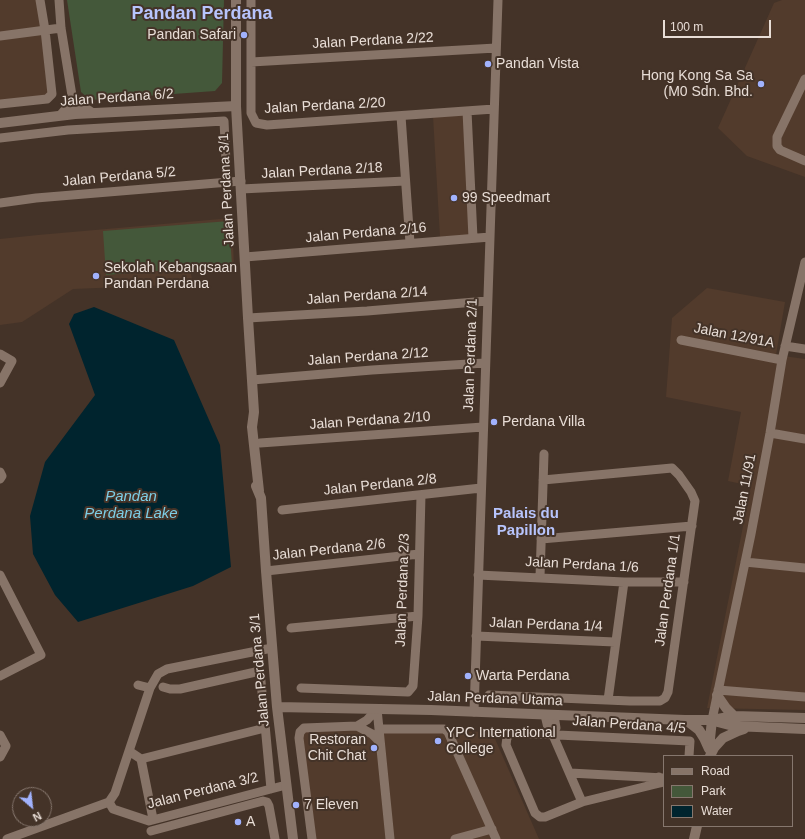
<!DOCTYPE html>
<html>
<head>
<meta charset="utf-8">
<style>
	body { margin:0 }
	#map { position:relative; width:805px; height:839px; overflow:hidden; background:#443328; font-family:Helvetica,sans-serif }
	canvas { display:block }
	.legend { position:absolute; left:663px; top:755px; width:130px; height:72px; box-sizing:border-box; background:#443328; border:1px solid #86776e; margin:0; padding:5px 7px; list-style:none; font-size:12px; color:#e8ddd6 }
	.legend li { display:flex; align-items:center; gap:8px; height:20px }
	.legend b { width:20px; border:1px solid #86776e }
	.north { position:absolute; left:12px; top:787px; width:40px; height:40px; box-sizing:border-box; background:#443328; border:1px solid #86776e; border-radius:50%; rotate:152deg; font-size:11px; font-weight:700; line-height:16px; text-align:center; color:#e8ddd6 }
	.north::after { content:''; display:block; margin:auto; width:14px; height:18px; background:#a1b2fd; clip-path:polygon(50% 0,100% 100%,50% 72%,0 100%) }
	.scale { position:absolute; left:663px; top:20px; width:108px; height:18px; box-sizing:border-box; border:2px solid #e8ddd6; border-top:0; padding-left:5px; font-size:12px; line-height:14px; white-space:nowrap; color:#e8ddd6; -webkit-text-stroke:3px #443328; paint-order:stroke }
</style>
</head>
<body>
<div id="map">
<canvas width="805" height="839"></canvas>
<ul class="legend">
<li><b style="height:5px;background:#877468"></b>Road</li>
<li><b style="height:11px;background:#44583a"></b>Park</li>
<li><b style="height:11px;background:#00242e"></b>Water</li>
</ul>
<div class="north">N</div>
<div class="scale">100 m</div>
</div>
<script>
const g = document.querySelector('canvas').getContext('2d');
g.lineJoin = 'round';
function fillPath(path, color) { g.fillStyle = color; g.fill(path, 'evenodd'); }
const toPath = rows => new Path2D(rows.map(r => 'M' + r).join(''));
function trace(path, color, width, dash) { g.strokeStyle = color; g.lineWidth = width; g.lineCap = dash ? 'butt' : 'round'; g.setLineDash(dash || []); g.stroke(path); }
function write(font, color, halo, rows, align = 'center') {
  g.font = font + ' Helvetica,sans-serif'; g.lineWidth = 4; g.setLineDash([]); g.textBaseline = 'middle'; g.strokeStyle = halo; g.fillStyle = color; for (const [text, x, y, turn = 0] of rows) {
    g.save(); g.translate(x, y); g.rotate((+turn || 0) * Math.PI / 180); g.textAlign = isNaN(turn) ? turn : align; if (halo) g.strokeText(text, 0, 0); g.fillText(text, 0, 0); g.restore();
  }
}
fillPath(toPath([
	[0,0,39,0,49,93,45,96,0,101],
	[782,0,805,0,805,177,747,156,718,128,774,3],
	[465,114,470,235,440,237,433,116],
	[232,218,234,267,190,269,193,284,73,289,22,322,0,325,0,239,38,235],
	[707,288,785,302,776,355,805,359,805,710,707,708,751,486,728,481,741,412,666,397,672,318],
	[356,729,492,732,539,839,316,839,302,734,305,731]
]), '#523b2c');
fillPath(toPath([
	[67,0,224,0,222,83,215,91,90,100,81,92],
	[229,221,232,265,106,275,103,231]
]), '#44583a');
fillPath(toPath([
	[94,307,174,340,220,445,231,567,193,586,78,622,55,595,33,554,30,516,45,462,95,395,69,324,74,314]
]), '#00242e');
trace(toPath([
	[59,0,61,28,75,114],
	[251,0,251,113,256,123,267,125,494,109],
	[0,36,61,28],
	[251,62,496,48],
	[805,79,777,137,777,146,780,150,805,161],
	[0,104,47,99,52,94,45,30,40,0],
	[467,111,473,238],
	[401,116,410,243],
	[0,138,68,130,224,121,227,182],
	[241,189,405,181],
	[0,203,36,198,241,181],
	[245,257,490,237],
	[248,318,367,311,487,301],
	[681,340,782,360],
	[785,346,805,349],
	[0,354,12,361,0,383],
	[252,380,372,370,485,363],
	[770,433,805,439],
	[260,443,483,427],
	[0,472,2,476,0,479],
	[282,510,481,488],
	[541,539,692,526],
	[745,562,805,568],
	[266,571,419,554],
	[0,575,41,655,0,676],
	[478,575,624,582,684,582],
	[540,577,544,454],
	[291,628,418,616],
	[476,636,615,642],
	[138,685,150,688],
	[163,687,170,689,180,689,260,671,271,789],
	[301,688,408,692,413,686,418,616,421,495],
	[718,690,805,697],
	[489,695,630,701,660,701,665,698,668,692,695,501,691,492,679,475,672,468,543,480],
	[608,700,624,582],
	[377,709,390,839],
	[474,712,498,0],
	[545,715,548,728,552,733,582,802],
	[712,720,751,534,770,433,782,360,805,262],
	[357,726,367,720,377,709],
	[379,729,444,729,448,732,496,839],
	[552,733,556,728,554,715],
	[0,735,6,746,0,757],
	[129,751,141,759,265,728],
	[141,759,153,819],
	[570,773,664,778],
	[659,777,660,783,582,802,545,817,540,817,535,813,506,745,507,737,513,733,690,741,689,756],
	[109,802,115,793,150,688,158,674,167,669,272,648],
	[109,802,113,809,149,821,286,785],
	[151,831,263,801,267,802,269,806,275,839],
	[7,839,109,802],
	[312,839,299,738,300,732,304,728,357,726,372,734,380,742],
	[455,839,492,829]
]), '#877468', 9);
trace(toPath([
	[236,0,236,106,248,318,254,412,252,427,259,491],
	[61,115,68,107,73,97,83,107,92,113],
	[0,123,75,114,236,106],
	[256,486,261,498,266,571,277,707,293,839],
	[717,695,726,708,734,716],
	[277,707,431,710,685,720,712,720,734,716,805,718],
	[686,720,699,730,704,738,709,749],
	[714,721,733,726,805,729],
	[709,748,712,720],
	[710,756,714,748,723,738,738,731,744,729],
	[694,839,697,826]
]), '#877468', 10);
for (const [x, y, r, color] of [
	[244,35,4,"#a1b2fd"],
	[488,64,4,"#a1b2fd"],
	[761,84,4,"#a1b2fd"],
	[454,198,4,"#a1b2fd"],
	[96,276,4,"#a1b2fd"],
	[494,422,4,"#a1b2fd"],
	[468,676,4,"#a1b2fd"],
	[438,741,4,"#a1b2fd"],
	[374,748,4,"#a1b2fd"],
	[296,805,4,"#a1b2fd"],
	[238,822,4,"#a1b2fd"]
]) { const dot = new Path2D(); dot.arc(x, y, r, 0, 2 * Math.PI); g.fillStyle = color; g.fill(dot); trace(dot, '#443328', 1.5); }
write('14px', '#e8ddd6', '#443328', [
	["Pandan Safari",236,35,"right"],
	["Pandan Vista",496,64],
	["Hong Kong Sa Sa",753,76,"right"],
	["(M0 Sdn. Bhd.",753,92,"right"],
	["99 Speedmart",462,198],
	["Sekolah Kebangsaan",104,268],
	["Pandan Perdana",104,284],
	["Perdana Villa",502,422],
	["Warta Perdana",476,676],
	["YPC International",446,733],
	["College",446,749],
	["Restoran",366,740,"right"],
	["Chit Chat",366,756,"right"],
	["7 Eleven",304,805],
	["A",246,822]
], 'left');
write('14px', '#e8ddd6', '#443328', [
	["Jalan Perdana 2/22",373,41,-3],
	["Jalan Perdana 6/2",117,98,-4],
	["Jalan Perdana 2/20",325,106,-3],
	["Jalan Perdana 2/18",322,171,-3],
	["Jalan Perdana 5/2",119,177,-5],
	["Jalan Perdana 3/1",227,190,-93],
	["Jalan Perdana 2/16",366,233,-5],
	["Jalan Perdana 2/14",367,296,-4],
	["Jalan 12/91A",734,336,11],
	["Jalan Perdana 2/1",471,355,-88],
	["Jalan Perdana 2/12",368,357,-4],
	["Jalan Perdana 2/10",370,421,-4],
	["Jalan Perdana 2/8",380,485,-6],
	["Jalan 11/91",745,489,-79],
	["Jalan Perdana 2/6",329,550,-6],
	["Jalan Perdana 1/6",582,565,3],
	["Jalan Perdana 2/3",403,590,-88],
	["Jalan Perdana 1/1",668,590,-82],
	["Jalan Perdana 1/4",546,625,2],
	["Jalan Perdana 3/1",260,670,-95],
	["Jalan Perdana Utama",495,699,2],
	["Jalan Perdana 4/5",629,725,4],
	["Jalan Perdana 3/2",203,791,-14]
]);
write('italic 15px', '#7dcee6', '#443328', [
	["Pandan",131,497],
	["Perdana Lake",131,514]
]);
write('bold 15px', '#b7c4fc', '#443328', [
	["Palais du",526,514],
	["Papillon",526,531]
]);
write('bold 18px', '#b7c4fc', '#443328', [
	["Pandan Perdana",202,14]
]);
</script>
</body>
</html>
